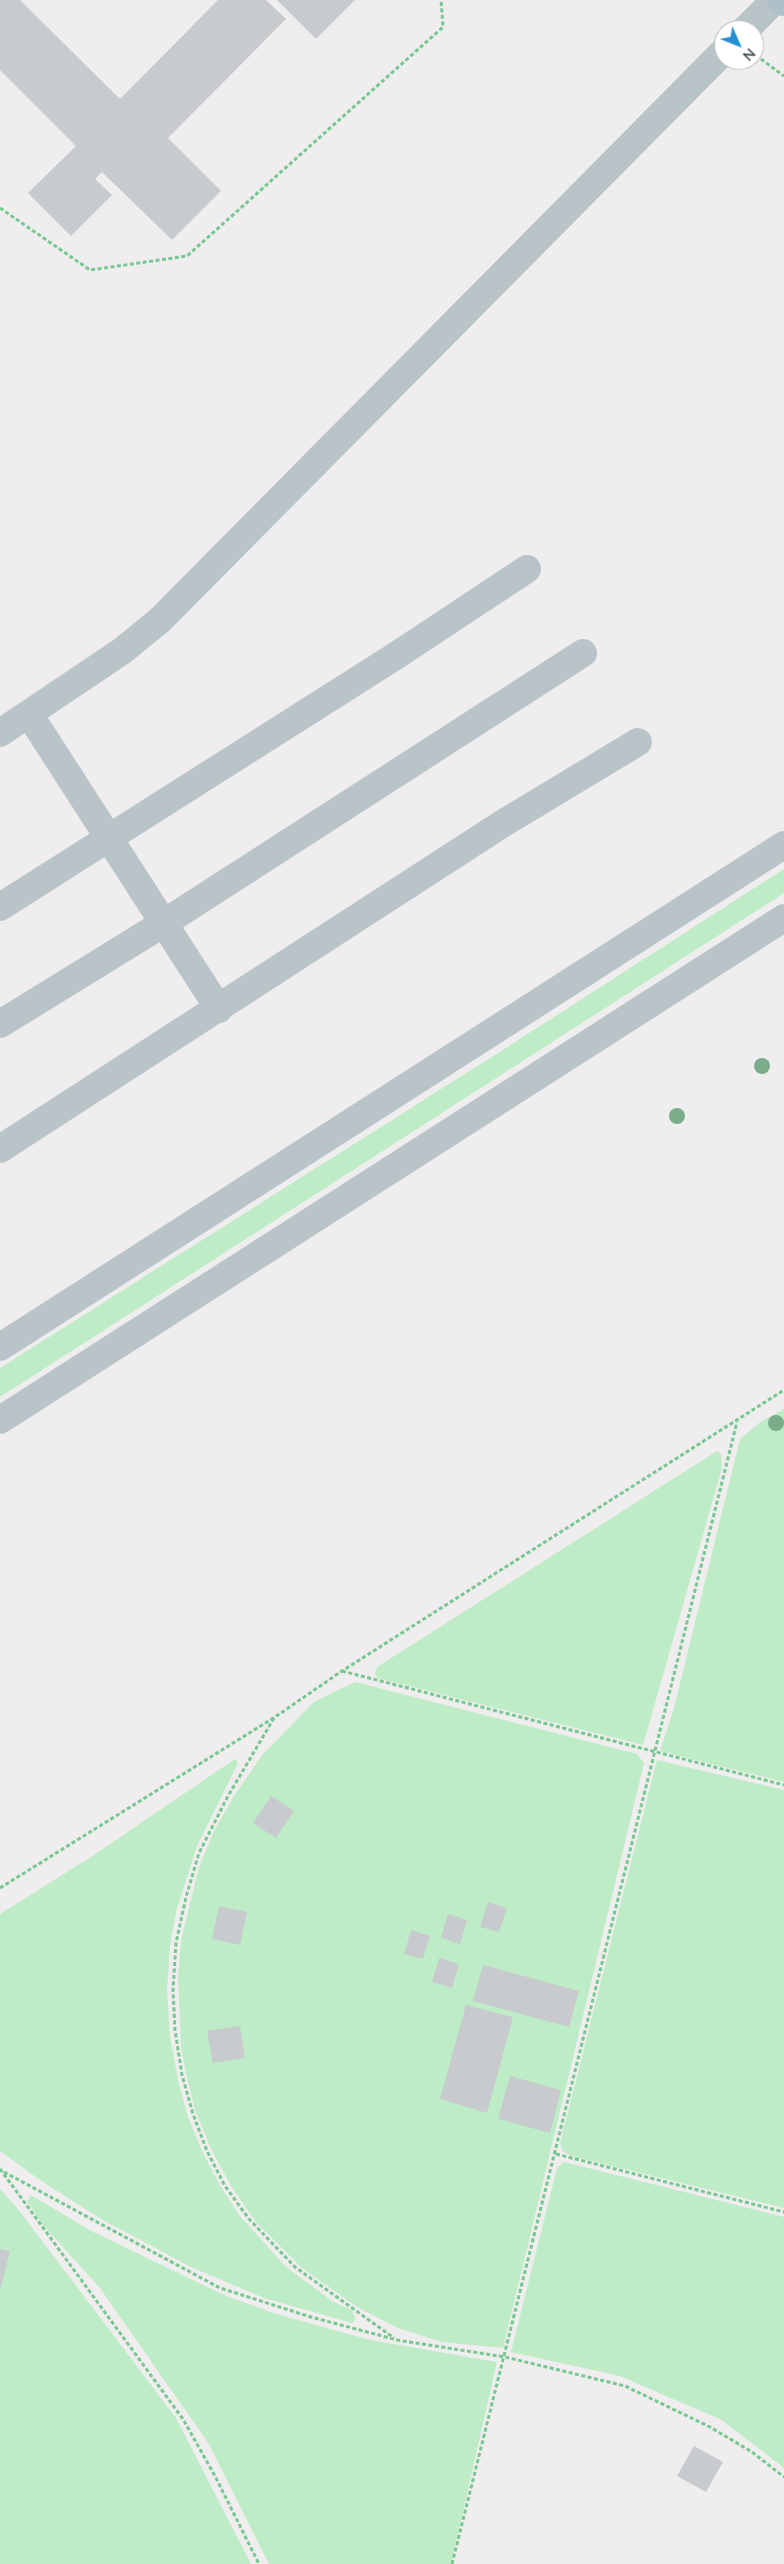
<!DOCTYPE html>
<html>
<head>
<meta charset="utf-8">
<style>
	body { margin:0 }
	#map { position:relative; width:784px; height:2564px; overflow:hidden; background:#efeded; font-family:Lato,sans-serif }
	canvas { display:block }
	.north { position:absolute; left:714px; top:20px; width:50px; height:50px; box-sizing:border-box; background:#fff; border:1px solid #b5babd; border-radius:50%; rotate:134deg; font-size:14px; font-weight:700; line-height:20px; text-align:center; color:#465359 }
	.north::after { content:''; display:block; margin:auto; width:18px; height:22px; background:#238fd3; clip-path:polygon(50% 0,100% 100%,50% 72%,0 100%) }
</style>
</head>
<body>
<div id="map">
<canvas width="784" height="2564"></canvas>
<div class="north">N</div>
</div>
<script>
const g = document.querySelector('canvas').getContext('2d');
g.lineJoin = 'round';
function fillPath(path, color) { g.fillStyle = color; g.fill(path, 'evenodd'); }
const toPath = rows => new Path2D(rows.map(r => 'M' + r).join(''));
function trace(path, color, width, dash) { g.strokeStyle = color; g.lineWidth = width; g.lineCap = dash ? 'butt' : 'round'; g.setLineDash(dash || []); g.stroke(path); }
fillPath(toPath([
	[784,869,784,893,0,1397,0,1368,498,1053],
	[784,1409,784,1782,660,1751,674,1708,740,1439,759,1423],
	[717,1451,721,1454,722,1468,643,1745,377,1678,375,1674,377,1667],
	[355,1682,637,1754,644,1763,503,2348,442,2342,398,2328,357,2307,302,2268,255,2221,231,2186,211,2149,195,2110,187,2078,181,2047,178,1977,181,1941,199,1867,214,1831,234,1796,263,1754,314,1702],
	[235,1759,238,1763,197,1846,176,1912,170,1946,167,1991,170,2036,178,2080,188,2117,203,2153,221,2187,240,2216,286,2267,332,2301,351,2310,356,2319,352,2323,264,2298,191,2267,101,2219,40,2180,0,2151,0,1914,91,1857],
	[657,1760,784,1790,784,2208,571,2156,563,2151,560,2143],
	[564,2162,784,2217,784,2468,722,2420,620,2376,511,2352,557,2168],
	[0,2189,18,2209,176,2418,251,2564,0,2564],
	[31,2195,91,2231,224,2295,276,2314,370,2340,497,2362,451,2564,269,2564,209,2444,100,2288,42,2224,27,2201]
]), '#bdecc6');
fillPath(toPath([
	[0,0,20,0,120,99,218,0,266,0,286,19,168,138,221,191,172,240,102,172,95,179,112,195,71,236,28,193,76,146,0,70],
	[277,0,355,0,316,39],
	[271,1796,294,1811,276,1838,253,1823],
	[488,1902,507,1908,499,1932,480,1927],
	[219,1906,247,1912,240,1945,212,1939],
	[448,1914,467,1920,460,1944,441,1938],
	[411,1930,430,1936,423,1959,404,1954],
	[439,1958,459,1964,452,1988,432,1982],
	[483,1965,579,1991,569,2027,473,2001],
	[466,2005,513,2017,487,2113,440,2099],
	[240,2026,245,2058,213,2063,207,2031],
	[510,2076,561,2090,550,2133,498,2119],
	[0,2249,10,2251,1,2287,0,2287],
	[694,2446,723,2462,706,2492,677,2476]
]), '#c7cbce');
trace(toPath([
	[761,59,784,76],
	[0,208,90,270,187,256,443,27,441,0],
	[342,1671,784,1785],
	[274,1718,228,1796,199,1853,186,1897,176,1943,173,1990,175,2030,182,2075,193,2114,207,2151,225,2186,249,2219,295,2267,394,2338],
	[0,1888,275,1717,342,1671,784,1390],
	[556,2154,784,2212],
	[0,2169,183,2419,215,2476,259,2564],
	[4,2172,220,2288,311,2317,397,2340,505,2357,625,2386,710,2427,752,2452,784,2477],
	[452,2564,737,1422]
]), '#77c791', 3, [4, 2.5]);
trace(toPath([
	[745,30,775,0],
	[29,714,219,1009],
	[0,733,122,651,160,620,724,51],
	[0,907,394,657,527,569],
	[0,1024,164,923,583,653],
	[0,1149,502,824,638,742],
	[0,1347,784,845],
	[0,1420,784,918]
]), '#b9c4c9', 28);
trace(toPath([
	[781,0,784,2]
]), '#aec1cb', 28);
g.fillStyle = '#7bac8a';
for (const [x, y] of [
	[762,1066],
	[677,1116],
	[776,1423]
]) { g.beginPath(); g.arc(x, y, 8, 0, 2 * Math.PI); g.fill(); }
</script>
</body>
</html>
